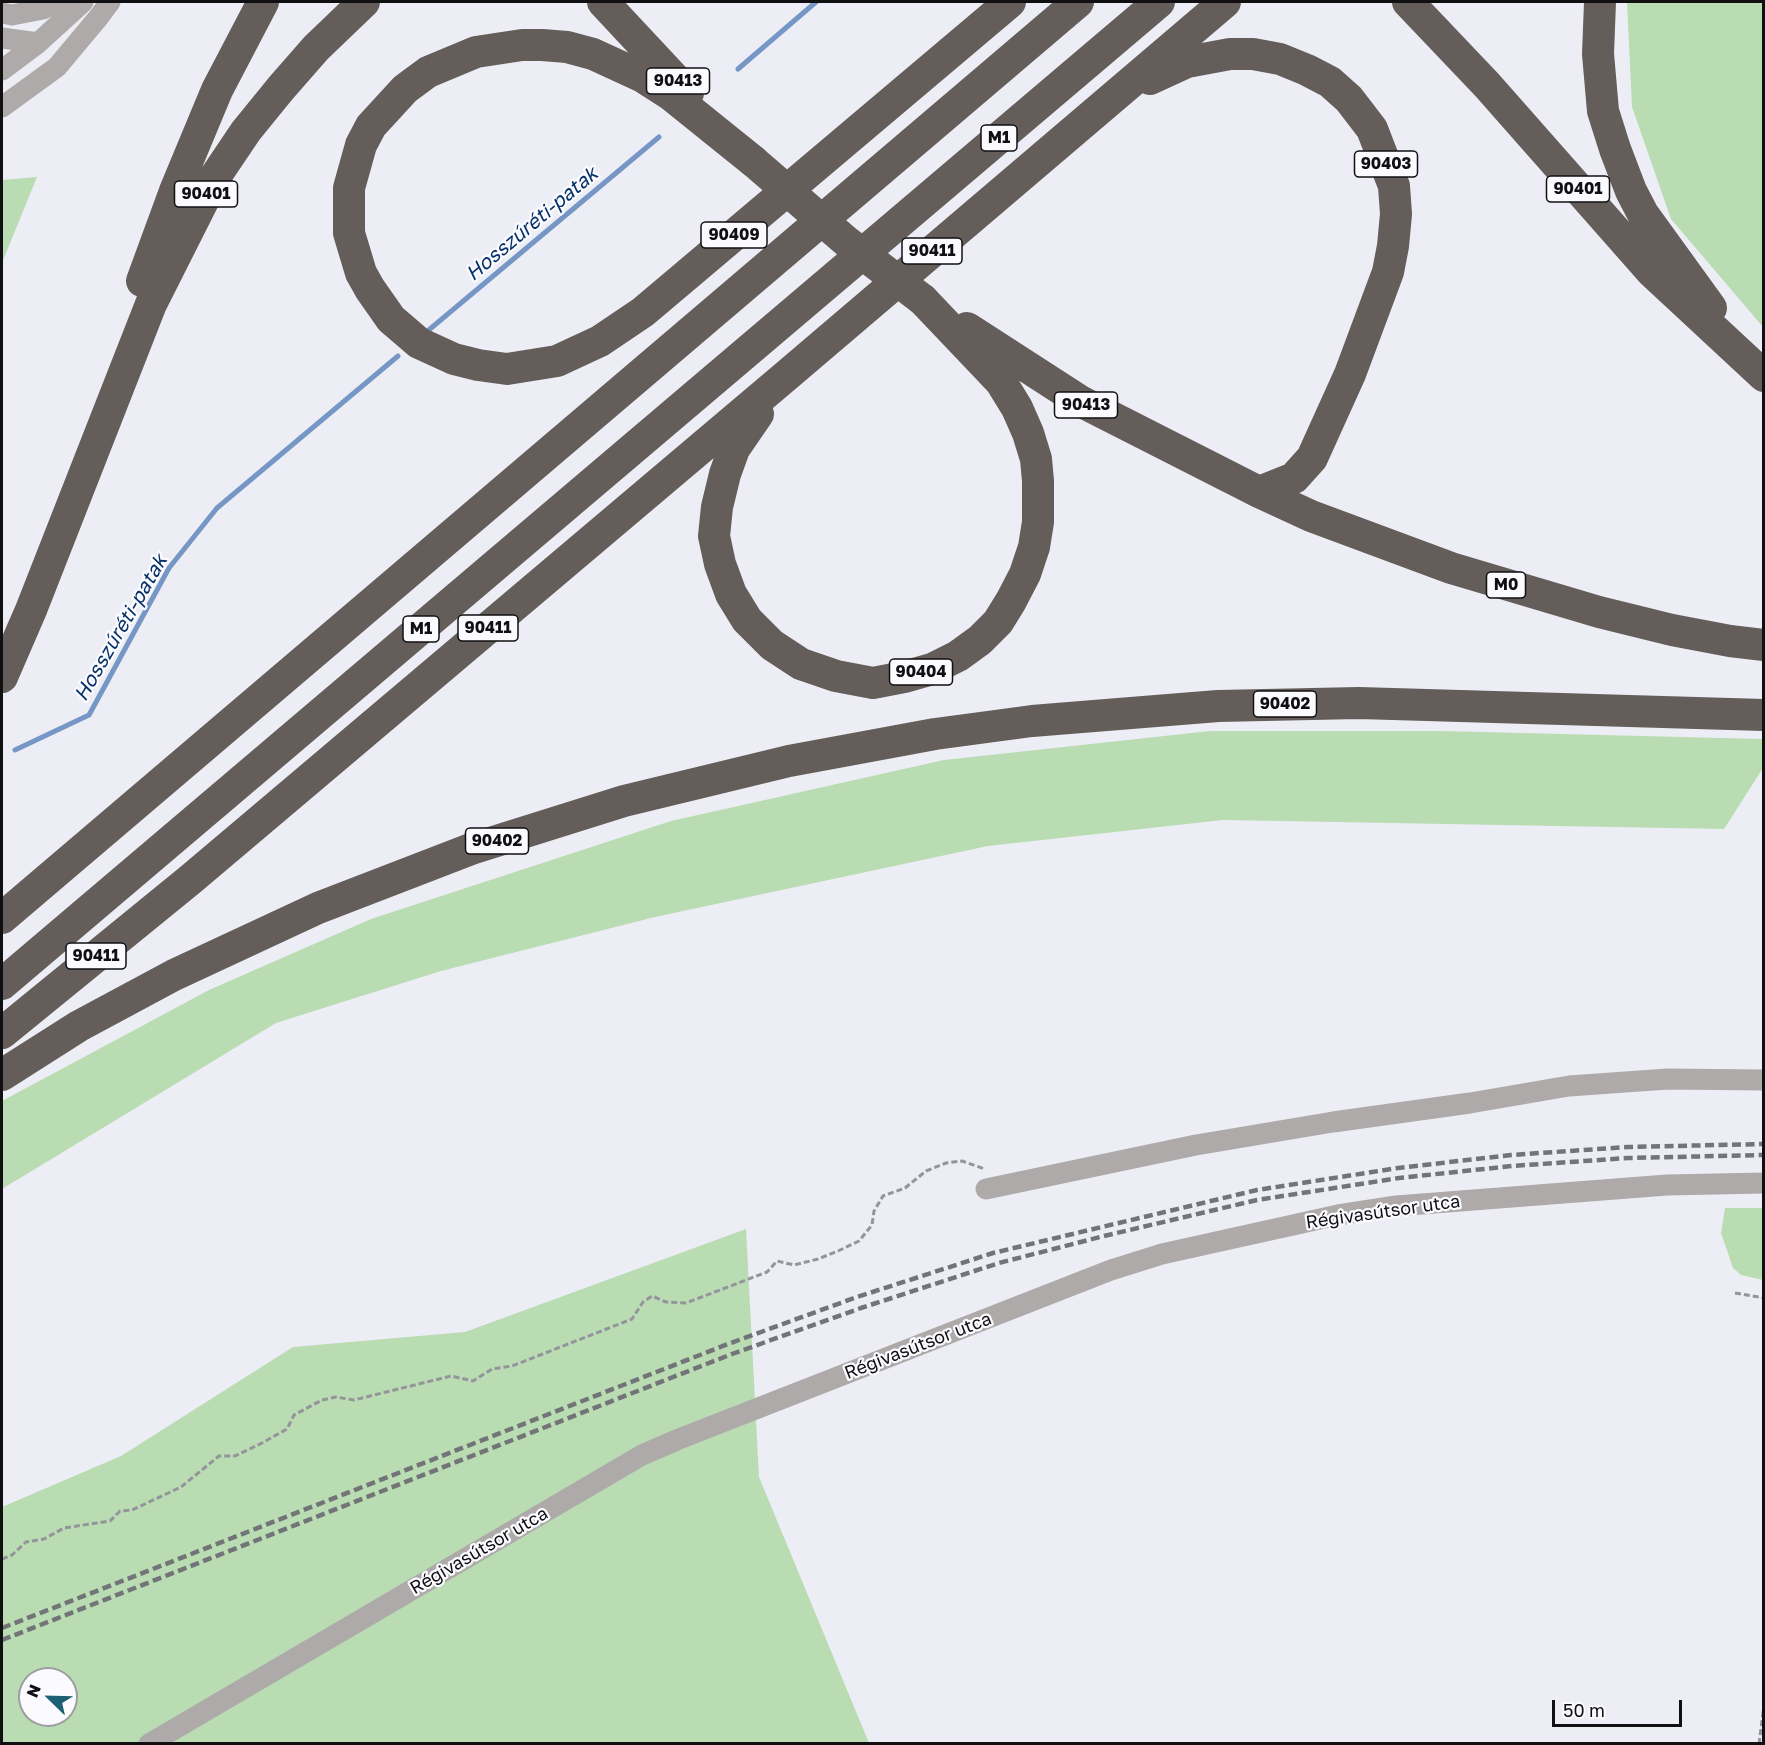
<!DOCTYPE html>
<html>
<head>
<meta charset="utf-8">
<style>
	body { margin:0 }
	#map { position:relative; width:1765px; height:1745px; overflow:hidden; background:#edeef5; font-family:"Golos Text",sans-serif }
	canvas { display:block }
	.frame { position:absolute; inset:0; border:3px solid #101013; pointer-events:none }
	.north { position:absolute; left:18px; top:1667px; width:60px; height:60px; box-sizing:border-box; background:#fbfbff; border:2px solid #9d9da1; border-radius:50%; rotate:293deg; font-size:16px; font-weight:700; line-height:24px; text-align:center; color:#101013 }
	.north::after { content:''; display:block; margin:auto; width:21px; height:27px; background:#1d6073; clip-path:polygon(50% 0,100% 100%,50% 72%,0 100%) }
	.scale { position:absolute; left:1552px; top:1700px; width:130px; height:27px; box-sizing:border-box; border:3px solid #101013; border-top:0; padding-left:8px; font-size:18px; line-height:21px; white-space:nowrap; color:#101013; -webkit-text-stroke:4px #fbfbff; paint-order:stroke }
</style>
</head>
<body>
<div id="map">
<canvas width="1765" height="1745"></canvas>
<div class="frame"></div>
<div class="north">N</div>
<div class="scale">50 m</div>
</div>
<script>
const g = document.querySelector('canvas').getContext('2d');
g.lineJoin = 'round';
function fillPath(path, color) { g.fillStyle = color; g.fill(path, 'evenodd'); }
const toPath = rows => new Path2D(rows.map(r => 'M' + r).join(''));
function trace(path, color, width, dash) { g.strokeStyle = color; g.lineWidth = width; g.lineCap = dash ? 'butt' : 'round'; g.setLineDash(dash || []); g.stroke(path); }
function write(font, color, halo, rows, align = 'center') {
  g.font = font + ' "Golos Text",sans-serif'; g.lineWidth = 4.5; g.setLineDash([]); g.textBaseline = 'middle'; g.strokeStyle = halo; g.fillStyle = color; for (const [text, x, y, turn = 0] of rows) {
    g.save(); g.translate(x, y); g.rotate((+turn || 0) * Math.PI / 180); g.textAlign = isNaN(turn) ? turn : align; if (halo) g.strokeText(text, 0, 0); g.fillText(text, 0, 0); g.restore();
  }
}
fillPath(toPath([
	[1627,2,1763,2,1763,327,1671,219,1632,107],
	[37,177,2,263,2,180],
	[1210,731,1442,731,1763,739,1763,768,1724,829,1223,820,988,846,655,917,441,971,276,1023,2,1189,2,1101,209,990,371,919,671,821,944,760],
	[1725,1208,1763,1208,1763,1280,1741,1275,1733,1268,1721,1233],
	[746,1229,759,1477,869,1743,2,1743,2,1507,121,1456,293,1347,465,1332],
	[30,1679,66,1679,66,1715,30,1715]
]), '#b9dcb3');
trace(toPath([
	[738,69,816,2],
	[424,334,659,137],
	[15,750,89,715,169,568,217,508,398,356]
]), '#7697c5', 5);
trace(toPath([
	[1735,1293,1764,1298],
	[2,1559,12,1555,26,1542,44,1539,64,1528,110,1521,120,1511,132,1510,181,1487,219,1456,235,1456,262,1443,287,1429,294,1415,322,1400,336,1397,354,1400,451,1376,473,1381,492,1369,512,1366,632,1319,643,1302,652,1296,666,1302,686,1303,767,1272,777,1261,794,1265,818,1259,838,1251,859,1241,872,1225,874,1211,883,1196,905,1188,926,1171,946,1163,962,1161,985,1169],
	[1759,1744,1764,1705]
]), '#94949a', 3, [6, 3]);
trace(toPath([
	[2,13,12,15,43,9,56,2],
	[2,38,38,43],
	[2,70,38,43,83,2],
	[2,107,57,67,98,18,110,2],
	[986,1189,1196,1145,1333,1122,1470,1103,1569,1086,1668,1079,1764,1080],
	[149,1744,642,1455,679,1439,1111,1270,1162,1254,1338,1215,1396,1206,1667,1185,1764,1183]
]), '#aeaaa9', 21);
trace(toPath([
	[603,2,688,93],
	[1408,2,1487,85,1651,271,1764,376],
	[1600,2,1598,54,1603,111,1615,149,1631,191,1643,214,1711,308],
	[1150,79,1187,62,1230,54,1253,54,1280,59,1307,70,1330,82,1349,99,1372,129,1394,186,1396,214,1393,246,1388,272,1350,374,1312,458,1294,478,1259,492],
	[753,161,671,95,643,77,593,54,567,47,542,45,522,45,476,52,428,72,405,89,371,126,361,145,349,188,349,233,361,273,370,289,391,319,419,343,454,359,478,365,507,369,557,361,600,341,643,312,1010,2],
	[142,281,175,191,217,90,263,2],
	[967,328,1080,401,1259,492,1311,516,1451,568,1599,612,1672,630,1730,641,1764,645],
	[758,414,734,449,725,474,717,507,714,536,720,564,731,594,747,620,772,645,801,664,836,676,873,683,904,677,932,669,958,656,980,640,998,622,1011,601,1025,574,1034,547,1038,522,1038,481,1036,459,1028,433,1017,408,1001,382,923,300],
	[2,677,31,610,151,304,215,177,246,131,281,88,316,48,364,2],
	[2,918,1078,2],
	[2,984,1159,2],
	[2,1033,191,879,786,376,1225,2],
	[2,1075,79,1026,174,975,318,908,471,849,624,801,789,761,935,734,1032,721,1218,706,1359,703,1764,715]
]), '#645d5a', 32);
trace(toPath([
	[2,1628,728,1344,857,1297,993,1253,1257,1190,1398,1168,1511,1155,1628,1147,1764,1144],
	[2,1640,732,1354,861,1308,999,1263,1104,1236,1257,1200,1399,1178,1512,1166,1628,1158,1764,1155]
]), '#737478', 4.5, [9, 4.5]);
trace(toPath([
	[753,161,847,242,923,300]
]), '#645d5a', 32);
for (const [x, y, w] of [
	[678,81,63],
	[999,138,36],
	[1386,164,63],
	[1578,189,63],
	[206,194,63],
	[734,235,66],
	[932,251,60],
	[1086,405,63],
	[1506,585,39],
	[488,628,60],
	[421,629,36],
	[921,672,63],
	[1285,704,63],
	[497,841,63],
	[96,956,60]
]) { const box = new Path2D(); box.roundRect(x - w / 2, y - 13, w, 26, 4.5); g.fillStyle = '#fbfbff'; g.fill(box); trace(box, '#101013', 1.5); }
write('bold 16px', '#101013', null, [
	["90413",678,81],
	["M1",999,138],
	["90403",1386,164],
	["90401",1578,189],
	["90401",206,194],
	["90409",734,235],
	["90411",932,251],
	["90413",1086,405],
	["M0",1506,585],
	["90411",488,628],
	["M1",421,629],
	["90404",921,672],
	["90402",1285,704],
	["90402",497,841],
	["90411",96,956]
]);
write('18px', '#101013', '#fbfbff', [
	["Régivasútsor utca",1383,1212,-8],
	["Régivasútsor utca",918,1346,-21],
	["Régivasútsor utca",479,1551,-30]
]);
write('italic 20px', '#06326a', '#fbfbff', [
	["Hosszúréti-patak",532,224,-40],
	["Hosszúréti-patak",121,628,-60]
]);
</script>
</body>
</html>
